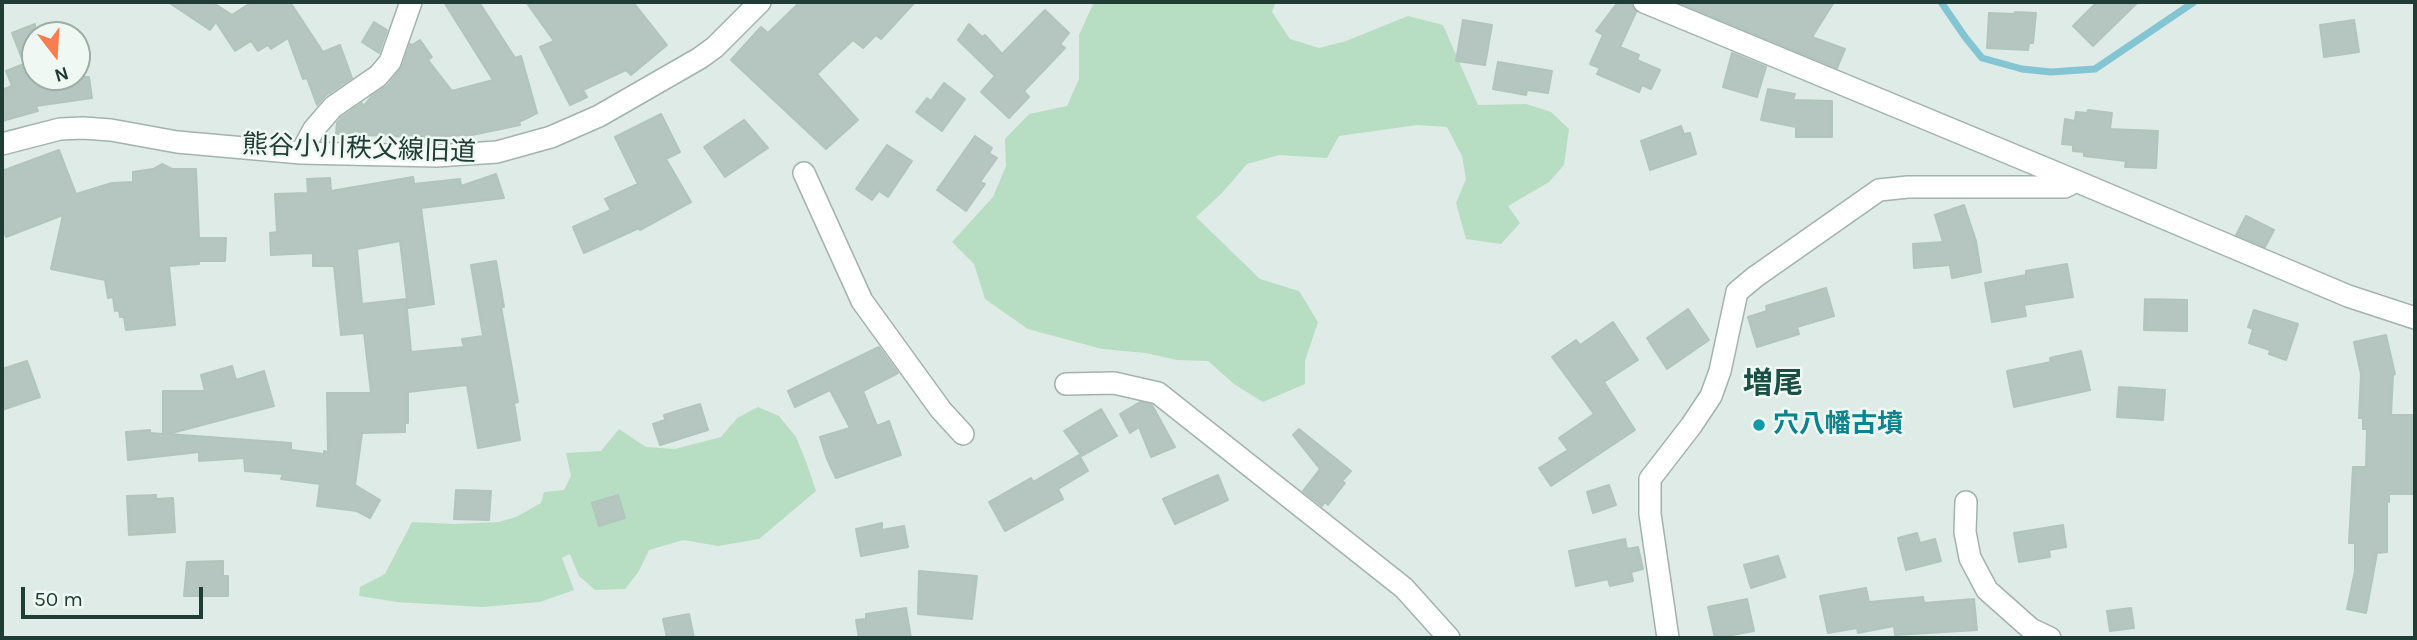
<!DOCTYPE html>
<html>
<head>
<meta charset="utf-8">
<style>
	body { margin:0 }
	#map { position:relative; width:2417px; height:640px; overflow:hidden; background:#dfebe6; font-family:Karla,sans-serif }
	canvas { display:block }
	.frame { position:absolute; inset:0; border:4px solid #1f3c35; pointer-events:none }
	.north { position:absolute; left:21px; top:21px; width:70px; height:70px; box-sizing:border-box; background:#f0f8f4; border:2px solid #9cada8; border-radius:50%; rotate:163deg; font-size:19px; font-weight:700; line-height:28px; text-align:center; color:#1f3c35 }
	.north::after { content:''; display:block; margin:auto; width:24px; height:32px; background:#f87e50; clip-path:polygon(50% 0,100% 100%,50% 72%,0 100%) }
	.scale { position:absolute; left:21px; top:587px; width:182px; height:32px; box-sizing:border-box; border:4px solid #1f3c35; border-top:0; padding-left:9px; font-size:21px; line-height:24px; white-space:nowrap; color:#1f3c35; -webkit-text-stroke:5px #f0f8f4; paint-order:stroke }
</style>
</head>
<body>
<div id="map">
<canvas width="2417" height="640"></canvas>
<div class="frame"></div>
<div class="north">N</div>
<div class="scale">50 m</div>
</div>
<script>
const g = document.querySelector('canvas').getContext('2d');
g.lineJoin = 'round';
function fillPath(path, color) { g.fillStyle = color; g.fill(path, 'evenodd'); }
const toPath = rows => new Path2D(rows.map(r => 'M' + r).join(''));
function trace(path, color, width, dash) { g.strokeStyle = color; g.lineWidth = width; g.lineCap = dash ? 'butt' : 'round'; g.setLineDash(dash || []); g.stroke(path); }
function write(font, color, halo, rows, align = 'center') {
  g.font = font + ' Karla,"Noto Sans JP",sans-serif'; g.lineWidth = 5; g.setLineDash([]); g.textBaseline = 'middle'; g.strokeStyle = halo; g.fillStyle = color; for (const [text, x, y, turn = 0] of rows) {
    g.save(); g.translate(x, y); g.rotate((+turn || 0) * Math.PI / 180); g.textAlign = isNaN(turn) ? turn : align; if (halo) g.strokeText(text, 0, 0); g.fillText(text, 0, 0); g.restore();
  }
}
fillPath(toPath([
	[1094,2,1276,2,1272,12,1290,39,1319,48,1346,41,1408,16,1443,25,1478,105,1526,104,1551,112,1569,129,1564,165,1549,182,1508,206,1520,223,1501,244,1466,239,1456,203,1466,179,1462,156,1447,127,1417,125,1339,136,1327,158,1279,155,1247,164,1222,193,1196,217,1260,279,1299,291,1318,322,1305,361,1305,384,1263,402,1234,384,1208,361,1177,360,1146,353,1102,349,1028,329,985,299,974,264,952,242,993,197,1006,166,1005,139,1029,114,1067,106,1079,79,1079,35],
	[758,407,779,416,796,437,807,464,816,491,759,539,718,546,683,540,649,550,639,571,625,589,595,590,579,576,570,554,562,558,574,590,540,602,482,607,397,602,359,596,360,587,385,574,412,522,455,524,499,522,516,517,541,503,544,492,564,490,571,476,566,453,601,451,619,429,646,447,675,449,721,437,737,418]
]), '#b7dec2');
trace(toPath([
	[1941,2,1965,37,1982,58,2022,69,2051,72,2095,69,2194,2]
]), '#84c5d3', 7);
const building = toPath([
	[168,2,212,2,232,15,252,2,290,2,323,52,340,45,352,78,325,96,317,105,307,78,303,79,288,38,271,49,268,45,258,51,251,41,235,51,216,22,210,30,168,2],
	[444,2,479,2,515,58,521,56,537,113,519,122,520,125,472,135,419,137,336,134,337,123,342,117,362,103,363,107,372,96,388,85,402,67,410,44,412,45,420,40,432,57,428,60,452,91,493,80,444,2],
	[526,2,633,2,667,45,631,75,626,70,583,90,587,97,570,105,540,47,554,41,526,2],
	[800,2,915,2,881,39,876,35,863,48,853,40,817,74,858,120,826,149,731,60,761,27,768,33,800,2],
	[1618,2,1631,4,1636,12,1620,47,1639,55,1637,60,1660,70,1651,89,1642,85,1639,92,1597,74,1600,68,1590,64,1603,35,1596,31,1618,2],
	[1678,2,1834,2,1812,37,1845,49,1837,68,1678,2],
	[2097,2,2138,2,2093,46,2073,26,2097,2],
	[1045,10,1069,33,1060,44,1065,48,1024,91,1029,97,1009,118,981,92,995,76,958,40,969,24,982,37,985,35,1002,54,1045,10],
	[2015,12,2036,13,2033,43,2029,43,2028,50,1987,48,1989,13,2014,14,2015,12],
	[1463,20,1492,25,1485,65,1456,61,1463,20],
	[2354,20,2359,52,2324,57,2320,25,2354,20],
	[374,22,387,30,379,53,362,42,374,22],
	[35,24,35,77,89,77,92,98,36,106,38,111,2,121,2,90,12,86,6,71,24,64,12,33,35,24],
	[1732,53,1766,67,1757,97,1723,87,1732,53],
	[1498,62,1552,71,1548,93,1527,90,1526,95,1493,89,1498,62],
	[944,83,965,99,942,131,916,112,927,98,931,101,944,83],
	[1768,89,1795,94,1793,100,1832,101,1832,137,1796,137,1796,127,1761,120,1768,89],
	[2088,110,2112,113,2110,129,2158,131,2156,168,2125,167,2126,161,2084,156,2084,152,2073,151,2073,145,2062,144,2065,119,2075,121,2076,112,2087,113,2088,110],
	[661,114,680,152,666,159,691,202,640,230,639,228,584,253,573,227,611,210,605,199,638,184,615,137,661,114],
	[744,120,768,148,725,177,704,147,744,120],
	[1681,126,1684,134,1690,133,1696,154,1650,170,1641,141,1681,126],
	[975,136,992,148,989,153,997,158,980,182,985,184,966,211,937,190,975,136],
	[887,145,912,161,888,197,879,191,872,200,856,189,887,145],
	[59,150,76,194,112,183,133,182,133,172,153,169,162,164,172,169,196,169,199,238,226,238,225,261,199,261,199,264,169,266,175,325,126,330,124,317,120,317,119,310,115,311,113,297,108,298,105,280,51,269,63,215,6,237,2,226,2,171,59,150],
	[496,174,504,198,421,208,434,304,408,308,400,241,357,249,362,304,406,299,411,352,464,347,462,339,483,336,471,265,496,261,504,307,501,307,518,402,514,403,520,440,478,448,467,385,408,392,408,423,405,423,405,432,362,433,355,485,380,500,370,518,357,511,317,506,320,484,281,479,283,474,245,471,244,458,199,461,199,452,128,460,126,432,150,430,150,433,163,434,163,391,205,391,201,375,232,366,236,380,264,371,274,406,168,434,291,443,291,450,324,454,324,451,328,452,327,393,371,393,364,333,341,335,334,266,313,266,313,253,271,255,270,233,277,232,275,194,308,193,307,179,330,178,331,191,413,177,414,184,460,179,461,186,496,174],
	[1964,205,1976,241,1981,272,1952,278,1950,265,1914,268,1913,244,1943,242,1935,215,1964,205],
	[2246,216,2274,230,2265,247,2236,235,2246,216],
	[2067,264,2073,297,2024,305,2026,316,1992,322,1985,283,2026,275,2026,271,2067,264],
	[1826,288,1834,316,1797,327,1799,334,1757,347,1748,317,1767,311,1766,306,1826,288],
	[2145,299,2187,300,2187,331,2144,330,2145,299],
	[1688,309,1709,340,1667,369,1647,338,1688,309],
	[2254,310,2298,324,2286,360,2269,354,2270,350,2249,343,2253,329,2248,327,2254,310],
	[1613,322,1638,360,1604,382,1635,430,1551,486,1539,468,1568,450,1559,438,1594,414,1552,357,1576,340,1580,345,1613,322],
	[2386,335,2395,374,2393,375,2391,415,2415,415,2415,494,2389,494,2389,502,2387,501,2387,552,2377,553,2366,613,2347,609,2355,571,2355,543,2349,543,2353,467,2366,467,2367,429,2363,429,2363,418,2359,418,2361,374,2354,342,2386,335],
	[879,347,898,373,863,391,877,426,889,421,901,455,836,478,827,459,820,437,850,428,830,390,795,407,788,391,879,347],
	[2081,351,2090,390,2014,407,2007,371,2051,362,2050,358,2081,351],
	[27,361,40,397,2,410,2,369,27,361],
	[2119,387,2165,390,2163,420,2117,417,2119,387],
	[1140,402,1152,405,1175,447,1151,457,1139,427,1130,433,1120,414,1140,402],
	[700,404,708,430,660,445,653,424,665,420,664,415,700,404],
	[1101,409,1117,436,1082,456,1064,431,1101,409],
	[1299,429,1351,471,1342,481,1345,483,1328,505,1325,502,1322,506,1303,491,1320,469,1293,435,1299,429],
	[1079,455,1088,471,1058,489,1063,499,1005,531,989,502,1031,478,1033,482,1079,455],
	[1218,475,1228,500,1175,524,1163,499,1218,475],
	[1609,485,1616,505,1593,513,1587,492,1609,485],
	[456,490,491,491,489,520,454,519,456,490],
	[156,495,156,499,173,498,175,532,129,535,127,496,156,495],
	[618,495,625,518,599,526,592,503,618,495],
	[882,523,882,530,904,526,908,547,861,556,856,529,882,523],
	[2063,525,2066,547,2049,550,2050,557,2019,562,2014,533,2063,525],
	[1917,533,1920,543,1935,539,1941,561,1906,570,1898,538,1917,533],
	[1625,539,1627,549,1638,547,1643,569,1631,572,1633,581,1610,586,1608,579,1576,586,1569,551,1625,539],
	[1778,556,1785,577,1751,588,1744,565,1778,556],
	[223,561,223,576,228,576,228,596,184,596,187,562,223,561],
	[919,571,977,576,972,619,918,614,919,571],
	[1866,588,1869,602,1923,597,1924,603,1974,599,1977,630,1895,635,1894,626,1858,633,1857,628,1828,633,1820,596,1866,588],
	[1747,599,1754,631,1715,638,1708,607,1747,599],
	[906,608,911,638,859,638,856,620,866,619,866,614,906,608],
	[2131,608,2134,628,2110,631,2107,611,2131,608],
	[689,614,694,638,667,638,663,619,689,614]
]);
fillPath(building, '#b4c6bf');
trace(building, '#b1c5bd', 2);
const minor = toPath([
	[1644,2,2076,181,2348,296,2415,318],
	[2,144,60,129,83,128,111,130,177,142,301,153,436,156,497,152,551,137,599,116,700,58,715,47,760,2],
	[301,153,314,129,333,107,378,76,390,62,411,2],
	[804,173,862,301,941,410,963,434],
	[1066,384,1114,383,1158,393,1404,588,1449,638],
	[1966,502,1965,532,1970,558,1987,590,2031,629,2050,638],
	[1668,638,1650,514,1650,479,1691,426,1711,396,1720,371,1737,292,1755,277,1879,190,1908,187,2065,187,2076,181]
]);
trace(minor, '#a2b3ad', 24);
trace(minor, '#fff', 21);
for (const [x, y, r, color] of [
	[1759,425,7,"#0f9aa8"]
]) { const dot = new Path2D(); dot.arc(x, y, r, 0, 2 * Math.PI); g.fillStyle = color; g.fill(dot); trace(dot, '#f0f8f4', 2.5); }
write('26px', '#1f3c35', '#f0f8f4', [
	["熊谷小川秩父線旧道",359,149,2]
]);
write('bold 26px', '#0d838f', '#f0f8f4', [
	["穴八幡古墳",1773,425]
], 'left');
write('bold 30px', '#1b4f43', '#f0f8f4', [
	["増尾",1773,384]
]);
</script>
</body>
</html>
